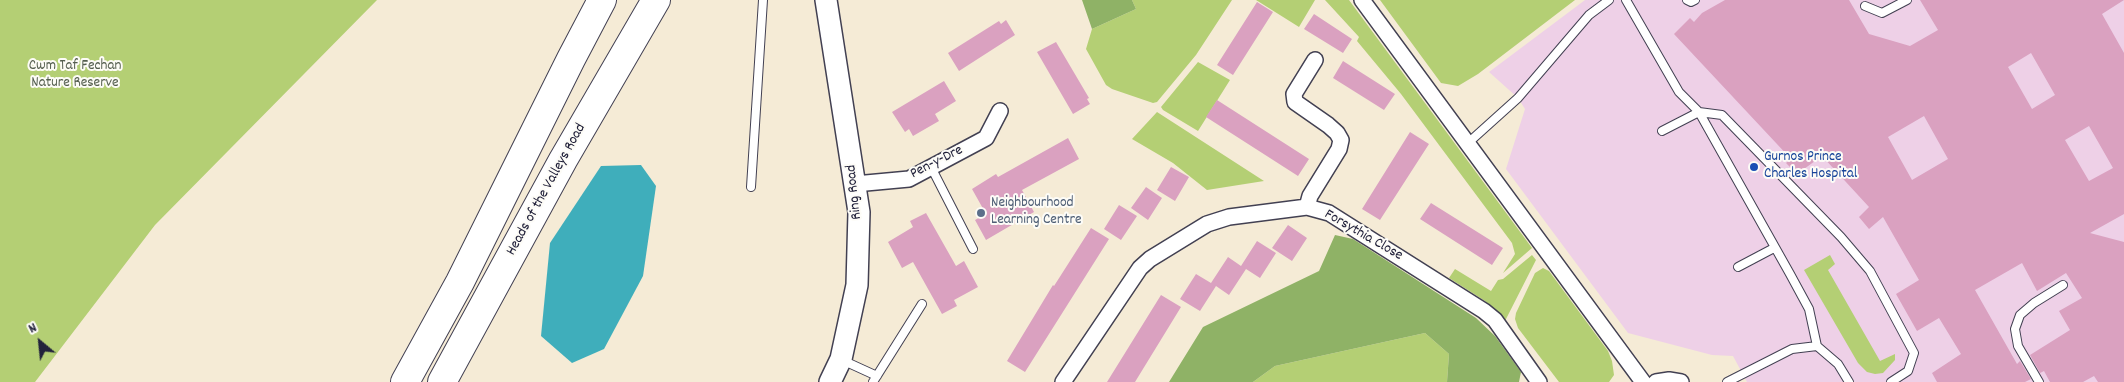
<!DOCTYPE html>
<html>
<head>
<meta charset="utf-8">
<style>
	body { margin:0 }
	#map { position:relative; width:2124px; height:382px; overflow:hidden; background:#f5ebd6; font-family:Dekko,sans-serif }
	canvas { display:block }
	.north { position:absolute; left:15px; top:317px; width:50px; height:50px; -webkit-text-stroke:4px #fdfcf7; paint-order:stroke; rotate:332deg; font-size:14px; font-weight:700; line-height:20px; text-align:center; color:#22223b }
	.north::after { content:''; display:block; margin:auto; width:18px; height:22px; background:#22223b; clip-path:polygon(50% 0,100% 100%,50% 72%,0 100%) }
</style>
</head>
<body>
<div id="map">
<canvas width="2124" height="382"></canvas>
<div class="north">N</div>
</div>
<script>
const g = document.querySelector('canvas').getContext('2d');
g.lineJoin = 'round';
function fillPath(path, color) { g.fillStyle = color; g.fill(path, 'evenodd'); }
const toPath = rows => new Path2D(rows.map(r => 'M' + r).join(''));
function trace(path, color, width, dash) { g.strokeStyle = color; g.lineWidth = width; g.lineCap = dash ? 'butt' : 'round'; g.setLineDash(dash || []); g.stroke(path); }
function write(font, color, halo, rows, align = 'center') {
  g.font = font + ' Dekko,sans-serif'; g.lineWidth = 4; g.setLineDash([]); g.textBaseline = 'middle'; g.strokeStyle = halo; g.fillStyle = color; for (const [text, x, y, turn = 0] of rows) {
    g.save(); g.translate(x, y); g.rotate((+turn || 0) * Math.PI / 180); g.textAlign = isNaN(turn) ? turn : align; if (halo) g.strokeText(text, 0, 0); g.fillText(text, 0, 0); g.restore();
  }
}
fillPath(toPath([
	[1585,0,2124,0,2124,382,1747,382,1733,356,1712,355,1628,333,1506,169,1525,109,1518,98,1489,72]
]), '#eed0e7');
fillPath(toPath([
	[0,0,377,0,155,225,35,382,0,382],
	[1132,0,1232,0,1196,55,1157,102,1153,103,1112,89,1106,85,1086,49,1092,29,1136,9],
	[1256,0,1315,0,1299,27],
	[1325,0,1349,0,1532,248,1503,273,1515,254,1512,243,1401,94,1357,41,1359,37],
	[1380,0,1575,0,1478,74,1458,86,1441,83],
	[1198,62,1230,80,1198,131,1163,110,1161,107],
	[1157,112,1264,181,1207,190,1173,163,1132,139],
	[1532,255,1536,260,1505,321,1485,301,1449,278,1455,269,1491,291,1498,280,1503,279],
	[1830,255,1835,264,1828,270,1880,361,1895,354,1895,360,1883,373,1875,374,1867,372,1858,363,1804,270],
	[1543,268,1549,271,1608,351,1612,361,1614,375,1609,382,1559,382,1518,328,1515,319,1516,313,1535,273],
	[1425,333,1449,354,1447,382,1253,382,1275,366]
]), '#b4cf74');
fillPath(toPath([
	[1082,0,1132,0,1136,9,1092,29],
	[1335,235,1353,239,1476,318,1495,336,1521,372,1519,382,1447,382,1449,354,1425,333,1275,366,1253,382,1169,382,1203,327,1319,271]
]), '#8fb266');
fillPath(toPath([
	[641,165,656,186,643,276,604,349,572,363,541,336,550,243,601,166]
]), '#3faebb');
fillPath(toPath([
	[1725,0,1849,0,1869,34,1910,46,1938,30,1920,0,2124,0,2102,14,2124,53,2124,214,2090,233,2124,242,2124,382,2098,382,2094,376,2083,382,2050,382,2044,371,2040,373,2030,355,2070,330,2059,311,2082,298,2066,273,2037,291,2022,263,1975,290,2017,364,2020,361,2031,379,2025,382,1937,382,1932,373,1961,354,1939,318,1917,331,1896,294,1919,280,1883,217,1869,229,1859,217,1869,207,1822,156,1797,174,1786,163,1791,159,1674,34,1690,18,1694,22,1702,13],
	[2031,53,2055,95,2032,109,2008,67],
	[1924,116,1948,159,1912,180,1888,137],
	[2089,126,2113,168,2089,181,2065,140],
	[1257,2,1273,12,1233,75,1217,65],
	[1314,14,1352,39,1343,53,1304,29],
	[1006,20,1015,35,959,71,948,53,999,21,1001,24],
	[1056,42,1089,98,1087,99,1090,104,1073,114,1037,52],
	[1343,61,1395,94,1384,110,1333,78],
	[944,81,956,101,935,114,939,121,913,136,909,129,905,132,892,112],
	[1217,100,1309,159,1298,176,1206,117],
	[1410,132,1429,144,1380,220,1362,209],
	[1068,138,1079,159,1022,190,1034,212,986,240,975,220,986,214,972,189,996,174,998,177],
	[1171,167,1189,177,1175,201,1157,190],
	[1146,187,1162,198,1148,220,1131,208],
	[1431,203,1503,248,1492,265,1420,219],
	[1119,205,1137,216,1121,240,1104,229],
	[926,213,956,266,964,261,978,287,954,300,957,306,942,314,913,262,902,268,888,242,913,227,910,221],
	[1288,225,1307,238,1292,261,1272,248],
	[1091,228,1109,239,1025,372,1007,361,1053,285,1054,286],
	[1257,241,1276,253,1260,278,1246,269,1229,295,1216,286,1200,311,1180,299,1196,274,1211,283,1228,257,1241,266],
	[1161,295,1181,307,1135,382,1107,382]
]), '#daa1c0');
const lane = toPath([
	[1626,0,1679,92,1699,112,1790,274,1809,309,1817,346,1838,364,1849,382],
	[1687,0,1691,2,1695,0],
	[1865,6,1882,13,1907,0],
	[1662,131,1699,112,1722,115,1841,237,1870,271,1914,353,1908,371,1891,382],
	[1468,143,1518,98,1589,15,1609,0],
	[931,167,973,249],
	[751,187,763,0],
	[1738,267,1774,248],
	[842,360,877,376],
	[873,382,922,304],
	[1727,382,1792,349,1817,346],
	[2039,382,2018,346,2015,329,2020,315,2034,303,2063,285]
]);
const street = toPath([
	[1362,0,1643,382],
	[855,184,909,179,986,138,1000,111],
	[1307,207,1310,196,1339,149,1341,140,1337,133,1328,125,1295,102,1294,94,1315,60],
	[1063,382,1140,268,1150,259,1207,224,1229,217,1307,207,1329,213,1484,311,1495,320,1539,382],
	[1656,382,1669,380,1681,382]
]);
const secondary = toPath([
	[826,0,859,212,857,285,841,359,830,382]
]);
const highway = toPath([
	[405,382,460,282,571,59,602,0],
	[442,382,563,160,656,0]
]);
trace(lane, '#424052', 10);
trace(street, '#424052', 18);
trace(secondary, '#424052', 24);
trace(highway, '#424052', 30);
trace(lane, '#fff', 8);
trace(street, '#fff', 15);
trace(secondary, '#fff', 21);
trace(highway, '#fff', 28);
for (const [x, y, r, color] of [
	[1754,167,5,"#1a4fb4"],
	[981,213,5,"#5c6f8a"]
]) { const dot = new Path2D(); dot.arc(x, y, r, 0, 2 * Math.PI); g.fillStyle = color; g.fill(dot); trace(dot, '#fdfcf7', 2); }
write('15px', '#555f4f', '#fdfcf7', [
	["Cwm Taf Fechan",75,67],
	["Nature Reserve",75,84]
]);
write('15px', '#164399', '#fdfcf7', [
	["Gurnos Prince",1764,158],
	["Charles Hospital",1764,175]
], 'left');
write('15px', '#22223b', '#fdfcf7', [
	["Pen-y-Dre",937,163,-27],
	["Heads of the Valleys Road",547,190,-61],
	["Ring Road",855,192,-96],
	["Forsythia Close",1363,236,30]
]);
write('15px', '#4e5e75', '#fdfcf7', [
	["Neighbourhood",991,204],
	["Learning Centre",991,221]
], 'left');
</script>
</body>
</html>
